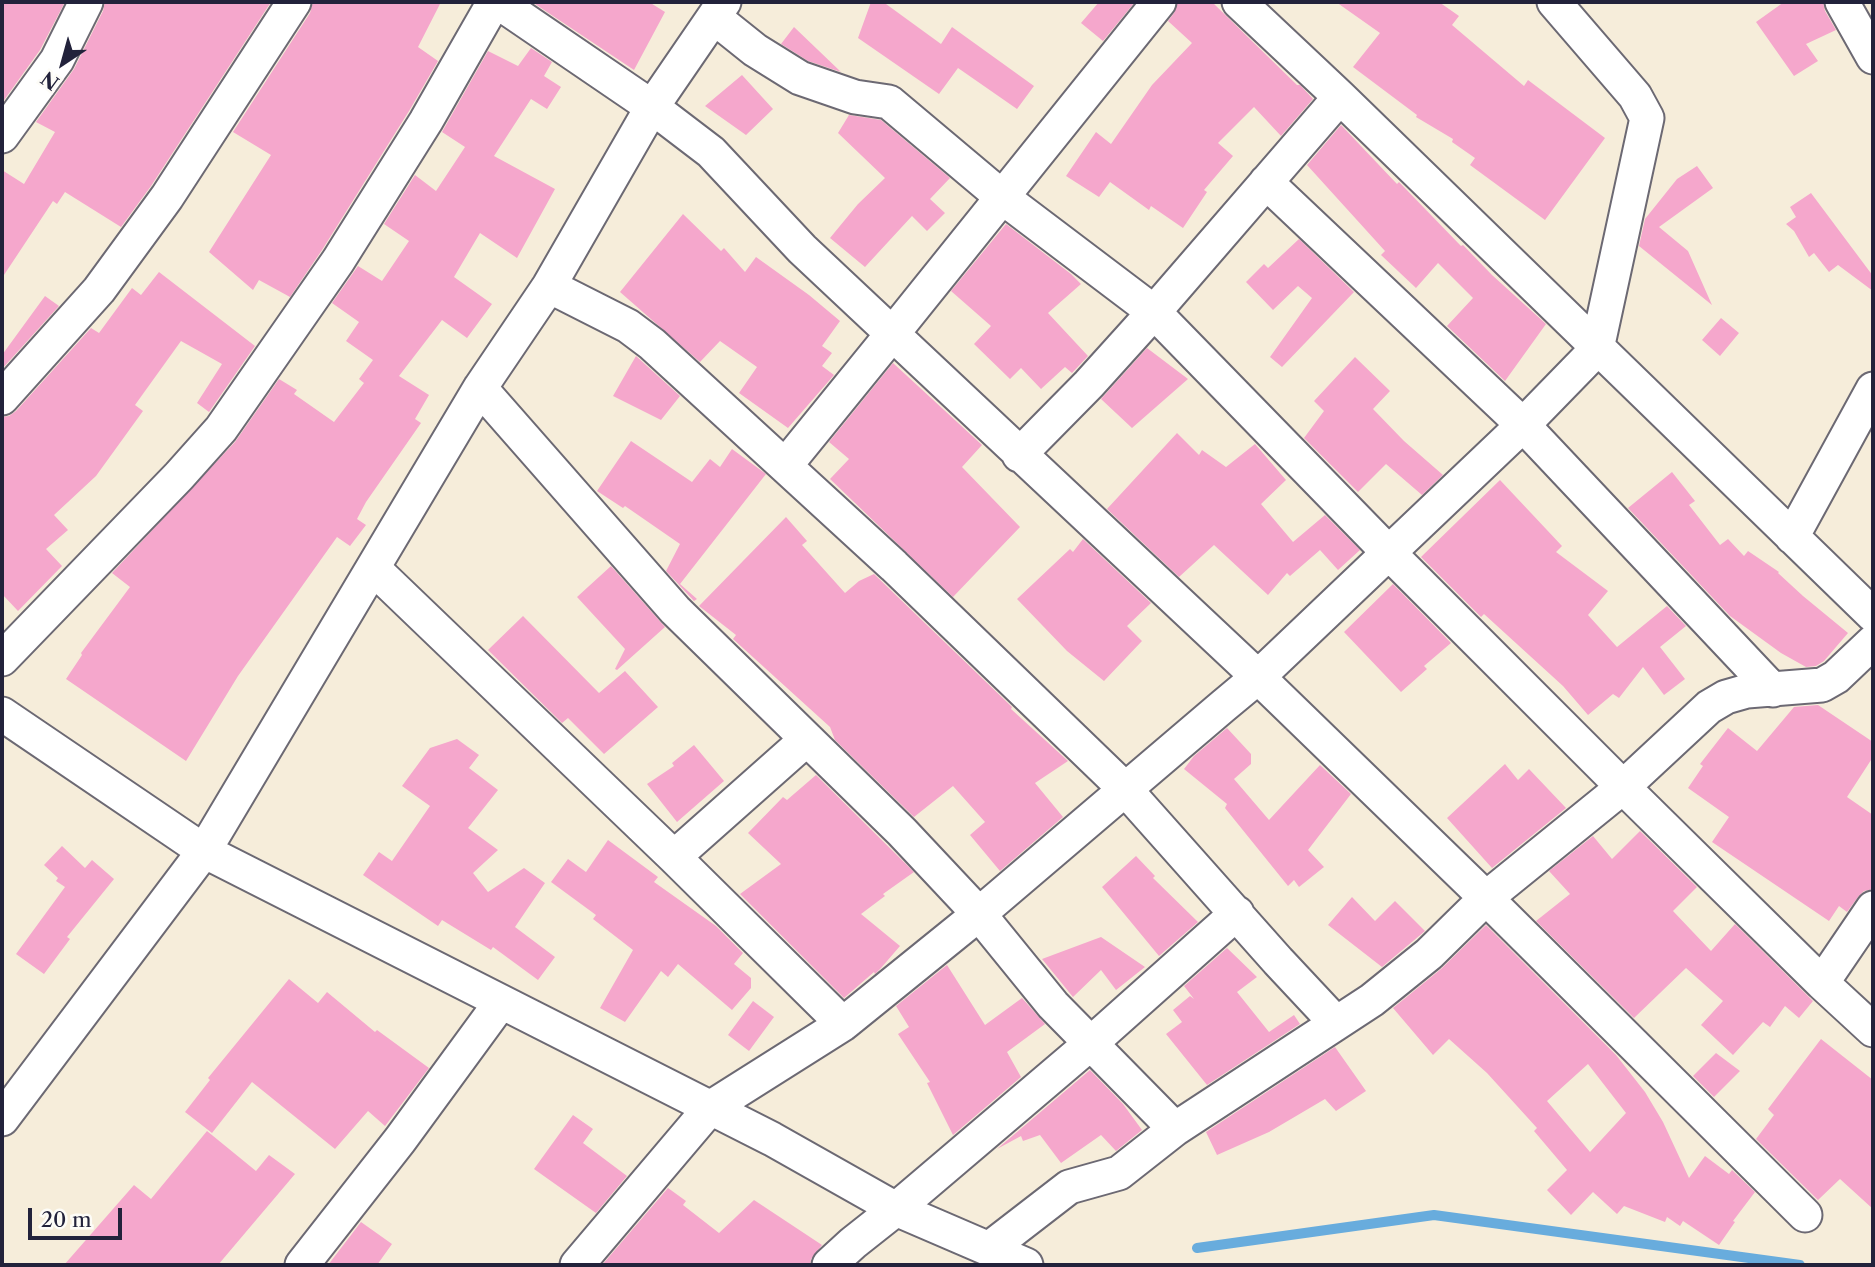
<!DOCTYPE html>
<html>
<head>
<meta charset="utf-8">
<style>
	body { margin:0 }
	#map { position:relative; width:1875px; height:1267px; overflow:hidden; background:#f6edda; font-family:"Libre Caslon Text",serif }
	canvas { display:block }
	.frame { position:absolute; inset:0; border:4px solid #22223b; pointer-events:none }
	.north { position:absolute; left:28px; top:28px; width:70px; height:70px; -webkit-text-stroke:5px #fdfcf7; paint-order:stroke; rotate:216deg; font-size:19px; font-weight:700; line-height:28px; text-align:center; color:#22223b }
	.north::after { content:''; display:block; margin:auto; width:24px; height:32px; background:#22223b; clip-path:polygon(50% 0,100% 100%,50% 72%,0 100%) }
	.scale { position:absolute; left:28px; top:1208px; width:94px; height:32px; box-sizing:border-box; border:4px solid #22223b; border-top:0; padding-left:9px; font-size:21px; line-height:24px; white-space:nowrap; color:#22223b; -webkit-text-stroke:5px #fdfcf7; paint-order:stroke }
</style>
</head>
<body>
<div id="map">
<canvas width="1875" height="1267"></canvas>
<div class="frame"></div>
<div class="north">N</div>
<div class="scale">20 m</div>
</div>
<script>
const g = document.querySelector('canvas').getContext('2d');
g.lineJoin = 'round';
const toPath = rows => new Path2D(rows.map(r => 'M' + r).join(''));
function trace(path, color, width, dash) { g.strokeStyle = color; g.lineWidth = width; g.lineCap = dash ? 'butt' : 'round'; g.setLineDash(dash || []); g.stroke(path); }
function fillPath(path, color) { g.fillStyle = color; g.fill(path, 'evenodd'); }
trace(toPath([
	[1197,1248,1434,1215,1800,1265]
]), '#68acdd', 10);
fillPath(toPath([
	[2,2,65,2,40,50,2,103],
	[105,2,271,2,151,186,121,227,65,192,57,204,53,201,2,278,2,170,24,184,55,132,36,122,74,69,103,11],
	[313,2,441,2,418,47,438,61,409,111,322,250,290,297,259,280,253,290,209,252,271,155,233,132,310,13],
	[532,2,649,2,665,12,634,70],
	[871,2,886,4,941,44,952,27,1034,86,1017,109,958,68,939,94,858,38],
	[1099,2,1135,2,1103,41,1081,23],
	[1178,2,1212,2,1297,85,1300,85,1313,99,1281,136,1254,107,1218,143,1233,156,1204,190,1207,192,1183,228,1151,206,1149,210,1110,182,1099,197,1066,176,1096,132,1111,144,1152,85,1192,43,1168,21,1174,13],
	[1336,2,1439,2,1459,16,1452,25,1524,86,1528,80,1605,138,1545,220,1470,165,1475,158,1452,142,1453,139,1416,117,1417,115,1353,67,1380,33],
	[1784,2,1823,2,1825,11,1836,30,1806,44,1818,61,1794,76,1756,22],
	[794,27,841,72,808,61,781,44],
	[531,48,552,62,544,76,561,87,547,109,531,99,494,156,555,189,517,258,480,233,454,277,492,304,467,338,442,320,399,376,429,395,415,419,421,423,366,502,357,519,366,525,350,546,337,537,238,676,186,761,66,679,82,655,81,653,130,587,112,573,235,442,279,379,297,390,294,394,334,422,364,383,359,379,373,360,346,341,359,322,332,303,358,266,382,281,409,241,384,224,415,175,436,191,465,147,442,132,488,51,518,66],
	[742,75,773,109,746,135,705,106],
	[849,115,881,120,950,178,930,199,945,213,927,231,912,216,865,267,830,238,858,204,885,178,838,133],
	[1341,125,1397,184,1399,182,1461,246,1463,245,1492,275,1546,324,1505,381,1447,326,1473,298,1438,263,1416,288,1381,255,1385,251,1307,165],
	[1697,166,1713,188,1659,227,1688,251,1712,305,1639,246,1645,219,1677,179],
	[1811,193,1873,276,1873,291,1838,265,1829,272,1814,253,1809,257,1794,231,1786,224,1796,217,1790,207],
	[683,214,721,251,724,248,745,272,756,257,809,295,840,321,822,346,832,353,822,366,834,375,788,428,739,393,757,367,720,341,700,362,620,292],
	[1006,224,1071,274,1081,284,1048,313,1088,356,1072,373,1065,367,1041,389,1021,368,1010,379,974,344,991,326,951,291],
	[1299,239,1354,292,1282,367,1270,357,1312,298,1298,286,1273,310,1246,282,1264,264,1268,268],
	[159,272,255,346,209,412,197,403,222,364,181,341,135,405,143,411,96,476,54,515,68,530,46,549,62,566,18,611,2,594,2,417,9,416,16,411,91,328,99,333,132,288,141,295],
	[45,296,59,306,2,369,2,355],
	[1721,318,1739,333,1720,356,1702,340],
	[1147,348,1188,379,1132,428,1101,399],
	[636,356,680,396,661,420,613,396],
	[1355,357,1390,391,1373,409,1404,441,1443,475,1422,495,1386,464,1358,492,1304,438,1324,411,1314,401],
	[893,363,982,445,962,467,1020,527,953,597,830,479,849,459,829,442],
	[1177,433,1199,455,1202,450,1226,467,1255,444,1286,480,1261,504,1293,542,1325,515,1360,550,1338,570,1320,550,1290,576,1287,573,1268,595,1214,545,1179,577,1107,509],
	[631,441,692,482,710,459,720,467,732,449,766,474,680,584,697,599,694,601,666,571,680,544,625,506,623,508,597,491],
	[1672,472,1695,501,1689,505,1720,545,1728,539,1744,556,1748,551,1779,572,1778,573,1803,596,1848,633,1824,661,1816,666,1806,667,1781,653,1730,616,1628,508],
	[1500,480,1562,546,1556,552,1608,591,1588,615,1617,647,1667,606,1686,626,1660,647,1685,679,1664,695,1643,667,1619,698,1613,694,1588,715,1563,686,1484,614,1481,617,1421,557],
	[786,517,807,541,802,545,845,593,859,581,874,574,1012,707,1011,709,1068,761,1035,783,1063,817,1000,871,970,835,985,822,953,786,914,817,835,740,830,727,733,639,736,635,699,606],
	[1083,539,1151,603,1127,626,1142,641,1104,681,1067,651,1017,599,1070,549,1073,552],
	[611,566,665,627,617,670,615,669,625,649,577,597],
	[1393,584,1451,643,1424,666,1427,669,1401,692,1344,632],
	[523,616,599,693,625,671,658,707,604,754,568,718,562,723,488,650],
	[1818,705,1873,742,1873,757,1847,797,1873,815,1873,889,1864,891,1858,897,1847,912,1839,906,1829,921,1712,842,1729,817,1688,788,1703,766,1700,764,1728,728,1757,751,1794,707],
	[1227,728,1251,754,1251,764,1234,779,1269,820,1320,765,1351,794,1308,850,1324,867,1299,887,1294,880,1288,886,1225,808,1227,804,1184,769,1194,756],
	[457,739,479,755,469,768,498,790,468,828,498,850,473,873,488,892,524,868,545,883,515,927,555,957,538,980,493,947,491,950,442,920,438,926,363,875,379,852,392,861,430,806,402,786,430,748],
	[694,745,724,781,677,822,647,784,674,766,672,763],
	[1505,764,1518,780,1529,769,1566,808,1492,868,1447,818],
	[816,775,914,872,883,894,885,896,861,914,900,946,881,968,875,974,874,972,844,998,740,894,781,864,748,833,783,797,787,800],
	[1640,831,1697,887,1673,911,1711,951,1735,924,1813,1001,1799,1018,1785,1006,1770,1027,1763,1022,1733,1055,1701,1025,1723,1001,1686,968,1634,1018,1536,921,1570,894,1549,871,1593,836,1612,859],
	[608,840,658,877,654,882,716,926,743,953,734,964,751,978,751,988,732,1010,678,964,668,977,661,971,625,1022,600,1008,633,950,593,919,596,915,551,882,568,859,586,872],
	[62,846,85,868,92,860,114,879,67,937,70,939,44,974,16,954,65,887,56,881,58,878,44,865],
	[1136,856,1155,876,1153,878,1198,922,1159,956,1102,887],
	[1352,897,1375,921,1395,901,1425,931,1382,967,1328,925],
	[1486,925,1616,1055,1645,1092,1663,1122,1689,1178,1705,1156,1729,1174,1732,1170,1755,1192,1733,1221,1735,1222,1719,1245,1683,1221,1680,1226,1667,1217,1665,1222,1624,1206,1617,1214,1593,1192,1571,1215,1547,1190,1567,1170,1534,1131,1537,1128,1487,1073,1449,1039,1433,1055,1393,1008,1441,969],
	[1588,1064,1626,1113,1590,1152,1547,1101],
	[1101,937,1145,967,1116,990,1101,970,1073,997,1042,959],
	[1227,948,1257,977,1237,992,1269,1032,1294,1015,1300,1024,1207,1085,1166,1034,1182,1022,1173,1010,1190,996,1194,999,1184,986],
	[947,965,985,1025,1022,998,1045,1024,1007,1052,1021,1077,953,1135,927,1083,930,1082,898,1034,909,1027,896,1006],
	[289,979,318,1003,327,992,375,1032,377,1030,429,1068,385,1126,368,1111,335,1149,252,1082,212,1133,185,1112,210,1080,208,1078],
	[753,1001,774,1017,749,1051,728,1035],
	[1821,1039,1873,1080,1873,1209,1840,1179,1818,1200,1756,1139,1774,1115,1768,1109],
	[1335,1047,1366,1091,1336,1111,1325,1099,1269,1132,1217,1155,1206,1132],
	[1716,1053,1740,1071,1714,1097,1693,1076],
	[1090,1070,1123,1104,1142,1130,1116,1151,1101,1135,1061,1163,1040,1135,1023,1141,1021,1136,997,1149],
	[573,1115,593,1129,583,1143,627,1176,596,1213,534,1169],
	[207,1131,256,1171,269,1155,295,1174,218,1265,64,1265,134,1185,151,1199],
	[668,1188,686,1201,683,1205,719,1233,754,1200,822,1245,811,1259,810,1265,602,1265],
	[361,1222,392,1244,377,1265,328,1265]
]), '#f5a7cc');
const minor = toPath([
	[498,2,652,107,711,152,802,249,1258,677,1486,898,1805,1215],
	[1239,2,1340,97,1873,615],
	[1842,2,1873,57],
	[715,18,755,50,800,78,855,97,889,102,1002,197,1154,312,1388,552,1623,787,1822,983,1873,1030],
	[2,136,57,60,86,2],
	[1266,182,1523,425,1773,690],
	[549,286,628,326,652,344,894,566,1125,789,1278,961,1336,1023],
	[480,388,675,610,902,832,979,914,1053,1005,1175,1129],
	[2,398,99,290,167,197,294,2],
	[1019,455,1089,384,1154,312,1340,97],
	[785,466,893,333,1159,2],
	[1792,537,1873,389],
	[373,568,674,857,843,1024],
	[2,659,179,476,221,429,338,261,426,121,494,2],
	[2,714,204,851,772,1139,896,1209,1026,1265],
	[674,857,807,739],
	[1822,983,1873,908],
	[2,1119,204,851,480,388,549,286,652,107,724,2],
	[990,1248,1069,1187,1119,1173,1175,1129,1372,1000,1429,954,1486,898,1623,787,1709,707,1726,697,1747,691,1822,685,1836,677,1873,642],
	[302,1265,400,1140,501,1002],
	[577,1265,710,1108,843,1024,979,914,1222,707,1258,677,1523,425,1597,349,1647,118,1635,96,1554,2],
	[829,1265,853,1243,896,1209,1090,1044,1237,913]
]);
trace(minor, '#6c6973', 37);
trace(minor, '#fff', 33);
</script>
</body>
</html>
